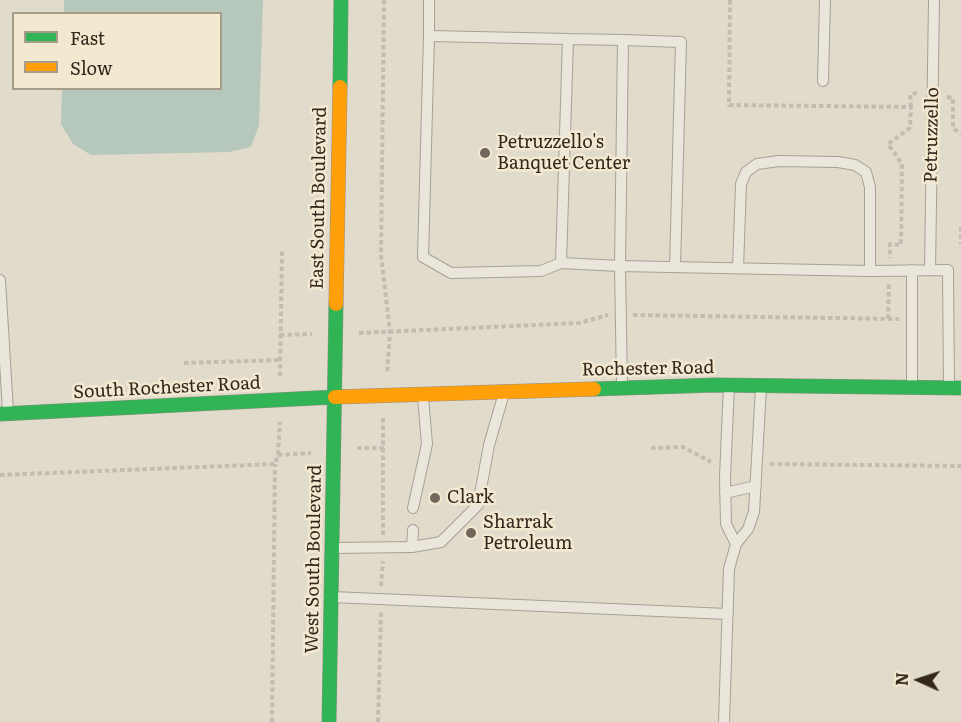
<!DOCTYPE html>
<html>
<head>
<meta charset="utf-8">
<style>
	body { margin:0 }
	#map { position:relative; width:961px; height:722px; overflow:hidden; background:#e1dbcb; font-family:Literata,serif }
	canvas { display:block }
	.legend { position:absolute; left:12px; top:12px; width:210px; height:78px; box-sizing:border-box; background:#f3e9d0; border:2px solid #a79c88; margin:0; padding:8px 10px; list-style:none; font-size:18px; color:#34281d }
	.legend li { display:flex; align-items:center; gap:12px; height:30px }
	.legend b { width:30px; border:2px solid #a79c88 }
	.north { position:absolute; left:889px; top:650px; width:60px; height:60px; -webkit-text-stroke:4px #f3e9d0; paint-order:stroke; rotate:273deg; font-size:16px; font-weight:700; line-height:24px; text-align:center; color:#34281d }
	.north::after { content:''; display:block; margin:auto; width:21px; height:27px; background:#34281d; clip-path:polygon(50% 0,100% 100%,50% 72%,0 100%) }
</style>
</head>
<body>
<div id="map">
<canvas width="961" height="722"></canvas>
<ul class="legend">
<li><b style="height:8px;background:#30b455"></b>Fast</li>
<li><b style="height:8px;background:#ff9f0a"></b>Slow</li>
</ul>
<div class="north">N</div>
</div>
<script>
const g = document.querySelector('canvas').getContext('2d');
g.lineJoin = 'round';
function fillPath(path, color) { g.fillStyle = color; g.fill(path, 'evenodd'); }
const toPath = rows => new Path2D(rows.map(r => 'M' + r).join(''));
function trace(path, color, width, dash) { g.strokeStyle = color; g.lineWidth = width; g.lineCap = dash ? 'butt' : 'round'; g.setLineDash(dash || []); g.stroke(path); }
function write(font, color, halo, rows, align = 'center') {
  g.font = font + ' Literata,serif'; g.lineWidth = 5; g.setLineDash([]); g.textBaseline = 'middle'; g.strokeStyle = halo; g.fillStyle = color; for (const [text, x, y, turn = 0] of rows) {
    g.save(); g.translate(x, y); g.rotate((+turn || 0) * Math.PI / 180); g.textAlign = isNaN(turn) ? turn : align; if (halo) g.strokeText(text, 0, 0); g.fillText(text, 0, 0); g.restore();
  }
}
fillPath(toPath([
	[64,0,263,0,259,125,251,147,229,152,91,155,73,144,61,124,62,89,220,88,220,14,64,13]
]), '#b6c7bc');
const lane = toPath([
	[429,0,429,36,568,39],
	[429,36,423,257,451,273,541,271,561,263],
	[623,40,568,39,561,263,620,266,623,40,681,42,675,267],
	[823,81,825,0],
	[738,268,741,184,746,172,757,164,779,161,838,162,855,165,866,172,870,187,870,271],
	[912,270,912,387],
	[930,270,934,0],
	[0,280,8,411],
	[729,385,725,477,726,524,736,544],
	[622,387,620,266,870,271,948,270,949,387],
	[725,493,756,486],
	[413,508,427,444,423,397],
	[412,547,413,530],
	[333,548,412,547,441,542,478,505,489,445,504,393],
	[332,597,728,614],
	[724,722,729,569,736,544,748,529,754,512,761,387]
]);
const fast = toPath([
	[340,87,341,0],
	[594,389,716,385,961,388],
	[0,414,335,397],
	[329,722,336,304]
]);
const slow = toPath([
	[336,304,340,87],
	[335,397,594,389]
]);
trace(lane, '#a6a095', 12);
trace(fast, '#968f84', 15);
trace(slow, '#968f84', 15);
trace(toPath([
	[384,0,381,255,390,332,387,374],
	[730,0,729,105,911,107,910,128,888,144,902,164,901,245,890,244,890,258],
	[947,97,953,98,953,128,961,134],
	[911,107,910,95,919,92],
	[961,227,961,244],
	[633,315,899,319],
	[888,319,889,284],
	[359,333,579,323,608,315],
	[280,335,312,334],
	[184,363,280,360],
	[280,376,282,251],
	[357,448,384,448],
	[651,448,683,447,711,462],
	[278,455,311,453],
	[770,464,961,466],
	[0,475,275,464,278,455,280,422],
	[383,535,383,417],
	[381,586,383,561],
	[272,722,275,464],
	[378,722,381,612]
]), '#c2bcb3', 4, [4.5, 3]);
trace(lane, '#eae6dc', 10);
trace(fast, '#30b455', 14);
trace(slow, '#ff9f0a', 14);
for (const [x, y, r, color] of [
	[485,153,6,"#71675a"],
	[435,498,6,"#71675a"],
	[471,533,6,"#71675a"]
]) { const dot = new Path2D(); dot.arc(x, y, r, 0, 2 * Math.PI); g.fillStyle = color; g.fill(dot); trace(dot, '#f3e9d0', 2); }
write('18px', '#34281d', '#f3e9d0', [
	["Petruzzello",932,135,-89],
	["East South Boulevard",319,198,-89],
	["Rochester Road",648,369,-1],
	["South Rochester Road",167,388,-3],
	["West South Boulevard",314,559,-89]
]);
write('18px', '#34281d', '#f3e9d0', [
	["Petruzzello's",497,143],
	["Banquet Center",497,164],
	["Clark",447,498],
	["Sharrak",483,523],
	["Petroleum",483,544]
], 'left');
</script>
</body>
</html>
